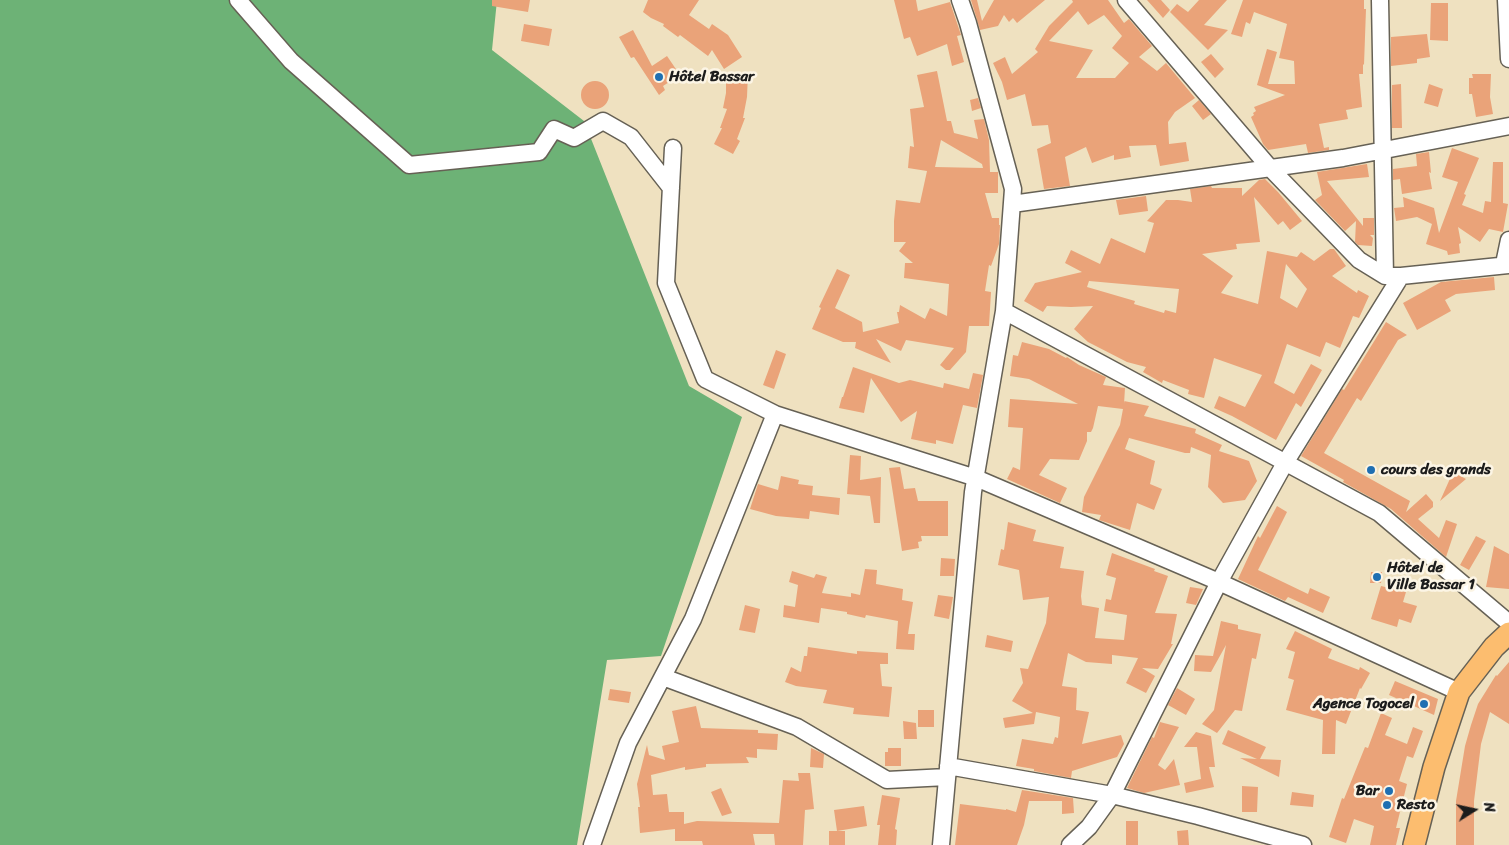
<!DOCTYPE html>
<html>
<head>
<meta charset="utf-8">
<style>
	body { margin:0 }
	#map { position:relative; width:1509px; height:845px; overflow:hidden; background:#efe1c0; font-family:Sriracha,sans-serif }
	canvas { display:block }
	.north { position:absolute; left:1449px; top:785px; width:50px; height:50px; -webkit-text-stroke:4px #fcf5e5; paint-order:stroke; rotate:80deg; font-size:14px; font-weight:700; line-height:20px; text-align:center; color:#1c1c1c }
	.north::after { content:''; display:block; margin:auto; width:18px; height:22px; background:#1c1c1c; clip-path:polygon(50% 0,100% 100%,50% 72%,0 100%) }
</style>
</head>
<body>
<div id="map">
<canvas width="1509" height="845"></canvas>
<div class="north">N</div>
</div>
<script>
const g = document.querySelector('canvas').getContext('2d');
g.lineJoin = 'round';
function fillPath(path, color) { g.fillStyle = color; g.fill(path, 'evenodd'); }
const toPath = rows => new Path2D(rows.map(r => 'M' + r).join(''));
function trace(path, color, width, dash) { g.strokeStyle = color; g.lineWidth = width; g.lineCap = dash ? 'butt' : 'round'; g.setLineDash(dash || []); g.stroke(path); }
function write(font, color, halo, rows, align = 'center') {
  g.font = font + ' Sriracha,sans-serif'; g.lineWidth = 5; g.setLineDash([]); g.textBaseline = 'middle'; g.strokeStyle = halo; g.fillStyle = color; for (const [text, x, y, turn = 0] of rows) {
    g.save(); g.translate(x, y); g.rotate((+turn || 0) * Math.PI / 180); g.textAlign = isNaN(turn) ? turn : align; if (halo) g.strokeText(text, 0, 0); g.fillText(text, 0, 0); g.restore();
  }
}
fillPath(toPath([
	[0,0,497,0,492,50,584,121,689,386,742,417,661,656,607,660,577,845,0,845]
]), '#6db276');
fillPath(toPath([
	[492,0,530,0,528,12,492,6],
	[648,0,699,0,689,15,709,29,712,24,728,35,742,57,724,69,712,50,708,56,680,35,678,37,663,26,664,24,651,18,643,12],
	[894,0,916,0,918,11,950,2,961,35,957,36,964,62,952,66,947,44,917,56,910,37,904,39],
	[971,0,977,0,982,21,994,0,1045,0,1017,23,1013,18,1009,22,1004,15,998,26,980,30],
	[1072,0,1108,0,1124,23,1129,19,1152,46,1139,57,1157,71,1166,63,1195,98,1175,112,1168,122,1169,144,1186,142,1189,161,1160,166,1156,145,1129,146,1131,157,1114,160,1114,155,1092,163,1086,147,1065,157,1070,186,1044,189,1037,149,1051,143,1048,125,1032,126,1025,94,1007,100,1002,82,993,63,1005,57,1012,74,1038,52,1035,49,1049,26,1073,2],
	[1078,11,1088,25,1104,15,1122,36,1112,48,1129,63,1115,78,1076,78,1093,50,1049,41],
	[1147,0,1161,0,1170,10,1163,18],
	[1199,0,1227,0,1204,25,1228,30,1208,50,1170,12,1177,4,1188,12],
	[1243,0,1364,0,1364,9,1366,9,1364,65,1363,64,1363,74,1359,74,1362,107,1346,110,1348,119,1319,124,1324,148,1329,147,1329,150,1308,153,1306,144,1268,150,1263,144,1251,117,1254,115,1253,113,1256,111,1254,107,1285,95,1257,85,1267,49,1277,52,1268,84,1295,84,1294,61,1279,58,1287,24,1254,12,1250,24,1246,22,1242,37,1231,34],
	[1431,3,1448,3,1448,41,1430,40],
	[524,24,552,29,549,46,521,41],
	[633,30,652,66,667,56,680,75,663,86,665,90,659,95,634,57,631,58,619,37],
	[1427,34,1430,57,1417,59,1417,63,1391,66,1391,37],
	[1211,54,1224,69,1215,78,1201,62],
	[937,71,947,121,951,121,954,133,978,139,974,120,984,119,989,140,990,172,998,172,998,193,985,193,992,218,999,218,999,225,1000,225,999,244,991,266,989,265,985,291,991,292,989,326,969,326,966,352,950,370,946,370,940,365,954,348,906,340,901,351,876,339,891,363,855,348,856,342,843,342,812,329,821,308,819,307,837,269,850,275,835,308,862,322,863,332,899,323,897,312,899,312,900,305,925,319,930,308,947,316,949,284,904,278,905,263,913,263,899,251,906,242,894,242,894,221,896,200,920,203,927,171,908,168,910,146,914,147,910,109,924,107,917,75],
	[941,140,982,164,983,168,935,167],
	[726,72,748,72,747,97,743,118,745,118,737,139,740,141,733,154,714,144,722,128,720,128,727,109,723,108,726,93],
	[1472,74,1491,74,1490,97,1493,114,1476,117,1472,94,1469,94,1469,78,1473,78],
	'581 95a14 14 0 1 1 28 0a14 14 0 1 1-28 0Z',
	[1401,84,1402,128,1392,128,1392,85],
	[1429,84,1443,89,1438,107,1424,103],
	[978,98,981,108,972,111,970,100],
	[1199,100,1211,114,1203,120,1192,106],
	[1452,148,1479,158,1464,194,1466,195,1462,205,1483,213,1485,201,1491,202,1493,162,1503,162,1503,203,1508,204,1503,232,1489,229,1480,242,1458,227,1461,243,1459,244,1460,253,1448,255,1447,251,1426,244,1432,224,1417,217,1396,221,1394,208,1404,207,1403,197,1434,208,1439,233,1458,182,1442,177],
	[1429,152,1431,173,1429,172,1432,189,1402,194,1400,179,1393,180,1393,169,1417,166,1416,154],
	[1367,164,1369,177,1327,181,1363,226,1363,218,1374,218,1374,235,1370,235,1373,238,1372,246,1358,245,1355,242,1356,221,1345,231,1315,200,1322,195,1317,172],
	[1265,179,1278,192,1302,221,1290,230,1283,221,1278,225,1254,197,1260,242,1236,244,1237,249,1202,254,1233,276,1221,293,1258,304,1267,251,1297,257,1301,252,1314,261,1330,249,1334,249,1346,266,1332,276,1357,293,1358,290,1369,296,1359,318,1353,316,1340,348,1326,342,1320,357,1287,344,1274,383,1294,394,1311,364,1322,370,1301,407,1296,403,1276,440,1232,416,1214,408,1219,396,1245,407,1262,375,1214,358,1204,398,1188,394,1189,390,1163,380,1162,383,1143,372,1146,367,1127,362,1088,342,1074,329,1093,306,1071,307,1047,306,1043,312,1024,301,1035,283,1082,272,1065,263,1071,250,1100,264,1111,238,1145,253,1154,223,1147,221,1166,200,1178,200,1192,202,1190,189,1211,186,1212,188,1242,188,1242,196,1259,180],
	[1286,264,1307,289,1297,308,1280,298],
	[1089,281,1179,289,1176,313,1165,310,1164,313,1134,304,1135,301,1087,287],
	[1146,196,1148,211,1119,215,1116,200],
	[1494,277,1495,290,1456,294,1445,300,1451,311,1417,330,1403,303,1441,282],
	[1386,322,1407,335,1398,340,1361,401,1357,398,1324,453,1410,501,1406,512,1426,494,1433,502,1433,507,1418,519,1439,538,1446,520,1457,524,1446,557,1391,509,1343,482,1344,480,1301,456,1342,389,1344,390],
	[1022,342,1049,349,1066,358,1067,357,1079,365,1106,377,1103,385,1125,388,1124,404,1124,401,1149,406,1144,416,1196,429,1195,433,1222,445,1219,451,1249,461,1257,481,1245,500,1223,503,1208,487,1211,455,1191,447,1190,453,1185,453,1129,438,1125,449,1155,461,1150,484,1162,489,1154,510,1137,503,1130,530,1099,520,1101,515,1082,512,1084,497,1120,425,1123,409,1098,406,1093,428,1091,432,1087,432,1087,441,1079,460,1050,459,1039,475,1067,488,1060,503,1007,479,1013,467,1020,470,1023,428,1008,427,1010,399,1078,404,1029,379,1010,376,1013,355,1018,356],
	[776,350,786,354,774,389,763,385],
	[853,367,899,383,910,380,943,388,944,383,969,389,973,373,983,375,977,408,963,405,953,444,936,440,936,444,911,439,917,411,901,422,871,378,864,413,839,408,842,397,843,397],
	[850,455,861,456,860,480,881,477,880,523,874,523,870,496,847,494],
	[900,467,904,489,915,488,918,501,948,501,948,536,921,536,922,541,918,542,919,548,902,551,889,468],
	[1453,472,1466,479,1440,501],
	[781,476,799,480,798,484,813,486,812,495,840,498,839,515,810,511,809,519,776,516,750,509,758,484,778,490],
	[1277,506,1287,512,1258,570,1308,594,1310,588,1330,597,1323,613,1288,597,1285,601,1238,579,1258,536,1260,538],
	[1008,522,1036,530,1033,541,1064,547,1060,568,1084,571,1081,596,1082,605,1099,608,1095,638,1124,640,1127,615,1104,611,1106,599,1111,600,1116,578,1106,575,1112,553,1155,569,1154,571,1168,576,1155,613,1177,614,1171,644,1173,644,1158,669,1142,668,1155,676,1146,693,1126,683,1138,658,1112,655,1112,664,1086,662,1068,653,1062,686,1077,688,1076,710,1089,712,1082,744,1121,735,1124,744,1117,757,1072,771,1071,778,1034,771,1034,769,1016,766,1022,739,1053,744,1055,737,1058,738,1060,717,1036,712,1034,724,1005,728,1003,718,1033,713,1012,701,1023,683,1020,668,1028,669,1046,623,1049,597,1023,600,1019,570,998,565,1001,549,1004,550],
	[1476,536,1486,541,1469,570,1460,565],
	[1494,546,1509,554,1509,589,1486,587],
	[941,558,955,559,954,576,940,576],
	[865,569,877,570,876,584,903,589,902,600,913,602,908,634,915,634,914,650,896,649,898,621,866,615,865,618,847,614,847,612,821,608,819,623,783,617,784,605,795,607,798,585,789,582,792,571,814,578,816,574,827,577,822,593,851,597,851,593,860,595],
	[1371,572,1382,572,1381,583,1370,583],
	[1381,586,1406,592,1403,602,1417,606,1411,623,1399,619,1397,627,1371,619],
	[1190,587,1203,589,1196,605,1186,603],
	[938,595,953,597,949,619,934,616],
	[745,605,760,609,755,633,739,630],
	[1221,621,1238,625,1238,629,1261,634,1256,659,1252,658,1242,711,1235,710,1217,733,1202,724,1214,710,1226,645,1211,672,1194,671,1195,655,1213,656],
	[1295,631,1332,649,1328,658,1359,670,1360,667,1370,673,1361,689,1360,688,1346,724,1336,720,1335,754,1322,754,1323,720,1286,710,1294,680,1288,678,1295,652,1286,649],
	[987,635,1013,641,1011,652,985,647],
	[808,647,857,654,857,651,888,653,888,664,880,664,882,686,892,687,889,717,853,714,854,708,823,703,827,690,796,686,785,682,791,667,801,672,804,656,807,656],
	[1509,662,1509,724,1490,712,1481,744,1474,801,1474,845,1456,845,1456,801,1465,746,1471,725,1478,704,1496,675,1497,676],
	[1395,681,1438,699,1434,715,1389,695],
	[1177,688,1195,699,1186,715,1168,705],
	[610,689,631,692,629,703,608,700],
	[696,706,701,728,758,730,758,733,778,734,777,750,757,749,757,758,746,757,749,763,706,764,706,767,685,770,685,767,651,775,653,795,667,794,669,812,684,812,684,824,697,821,779,823,783,780,799,781,798,773,810,773,814,809,805,810,803,845,775,845,774,834,753,834,755,845,703,845,702,841,675,841,675,829,640,833,638,807,640,807,637,784,647,745,649,755,665,760,662,746,679,742,672,711],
	[918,710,934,710,934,727,918,727],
	[1381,713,1392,718,1385,735,1407,744,1413,727,1423,731,1413,758,1407,756,1399,781,1407,784,1396,828,1400,828,1396,845,1370,845,1374,826,1354,819,1346,843,1329,837,1342,798,1344,799,1365,747,1368,748],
	[903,721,916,723,917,739,904,739],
	[1160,722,1179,727,1158,765,1165,770,1174,759,1180,785,1144,793,1127,788,1152,737,1154,738],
	[1228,730,1266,747,1260,759,1281,760,1279,777,1240,758,1257,759,1222,744],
	[1196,732,1211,736,1215,767,1209,767,1214,787,1186,793,1184,783,1201,779,1197,747,1184,747],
	[811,748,824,754,823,768,810,767],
	[888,748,901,748,901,766,885,766,885,752,888,752],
	[1242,786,1258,787,1257,812,1242,812],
	[721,788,732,813,722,816,711,792],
	[1022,790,1073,798,1074,813,1062,814,1062,801,1029,801,1024,825,1017,845,955,845,960,804,1006,810,1006,809,1016,812],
	[1292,792,1314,795,1313,807,1290,805],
	[882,795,900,798,895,829,897,830,896,845,878,845,880,825,877,825],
	[864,806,867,826,837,831,834,810],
	[1126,821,1138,821,1138,845,1126,845],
	[1188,830,1189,845,1178,845,1177,831],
	[829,831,845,831,845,845,829,845]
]), '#eaa379');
const minor = toPath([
	[238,0,291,61,409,165,539,152,554,129,574,138,603,121,631,137,671,188],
	[1126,0,1270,168,1359,260,1385,276,1401,276,1509,265],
	[1380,0,1385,276],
	[1506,0,1509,59],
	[673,148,666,283,705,379,775,414,976,478,1219,582,1459,692],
	[1012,204,1343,158,1509,126],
	[1504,264,1509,240],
	[1004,311,1379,513,1509,623],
	[663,677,797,727,887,780,947,777],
	[948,766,1112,795,1198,816,1303,845],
	[592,845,628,743,693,619,775,414],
	[941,845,973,492,1004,311,1013,189,968,23,960,0],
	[1070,845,1089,827,1112,795,1219,582,1285,463,1401,276]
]);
const major = toPath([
	[1414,845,1434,767,1459,692,1494,647,1509,633]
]);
trace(minor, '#666155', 19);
trace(major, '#666155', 24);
trace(minor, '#fff', 16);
trace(major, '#fcbd6f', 21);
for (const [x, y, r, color] of [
	[659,77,5,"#1f6fb2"],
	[1371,470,5,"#1f6fb2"],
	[1377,577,5,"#1f6fb2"],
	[1424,704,5,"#1f6fb2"],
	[1389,791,5,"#1f6fb2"],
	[1387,805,5,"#1f6fb2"]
]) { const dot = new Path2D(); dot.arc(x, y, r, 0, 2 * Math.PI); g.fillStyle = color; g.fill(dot); trace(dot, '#fcf5e5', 2); }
write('bold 15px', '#1c1c1c', '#fcf5e5', [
	["Hôtel Bassar",669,77],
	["cours des grands",1381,470],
	["Hôtel de",1387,568],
	["Ville Bassar 1",1387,585],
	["Agence Togocel",1414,704,"right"],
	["Bar",1379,791,"right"],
	["Resto",1397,805]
], 'left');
</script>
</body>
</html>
